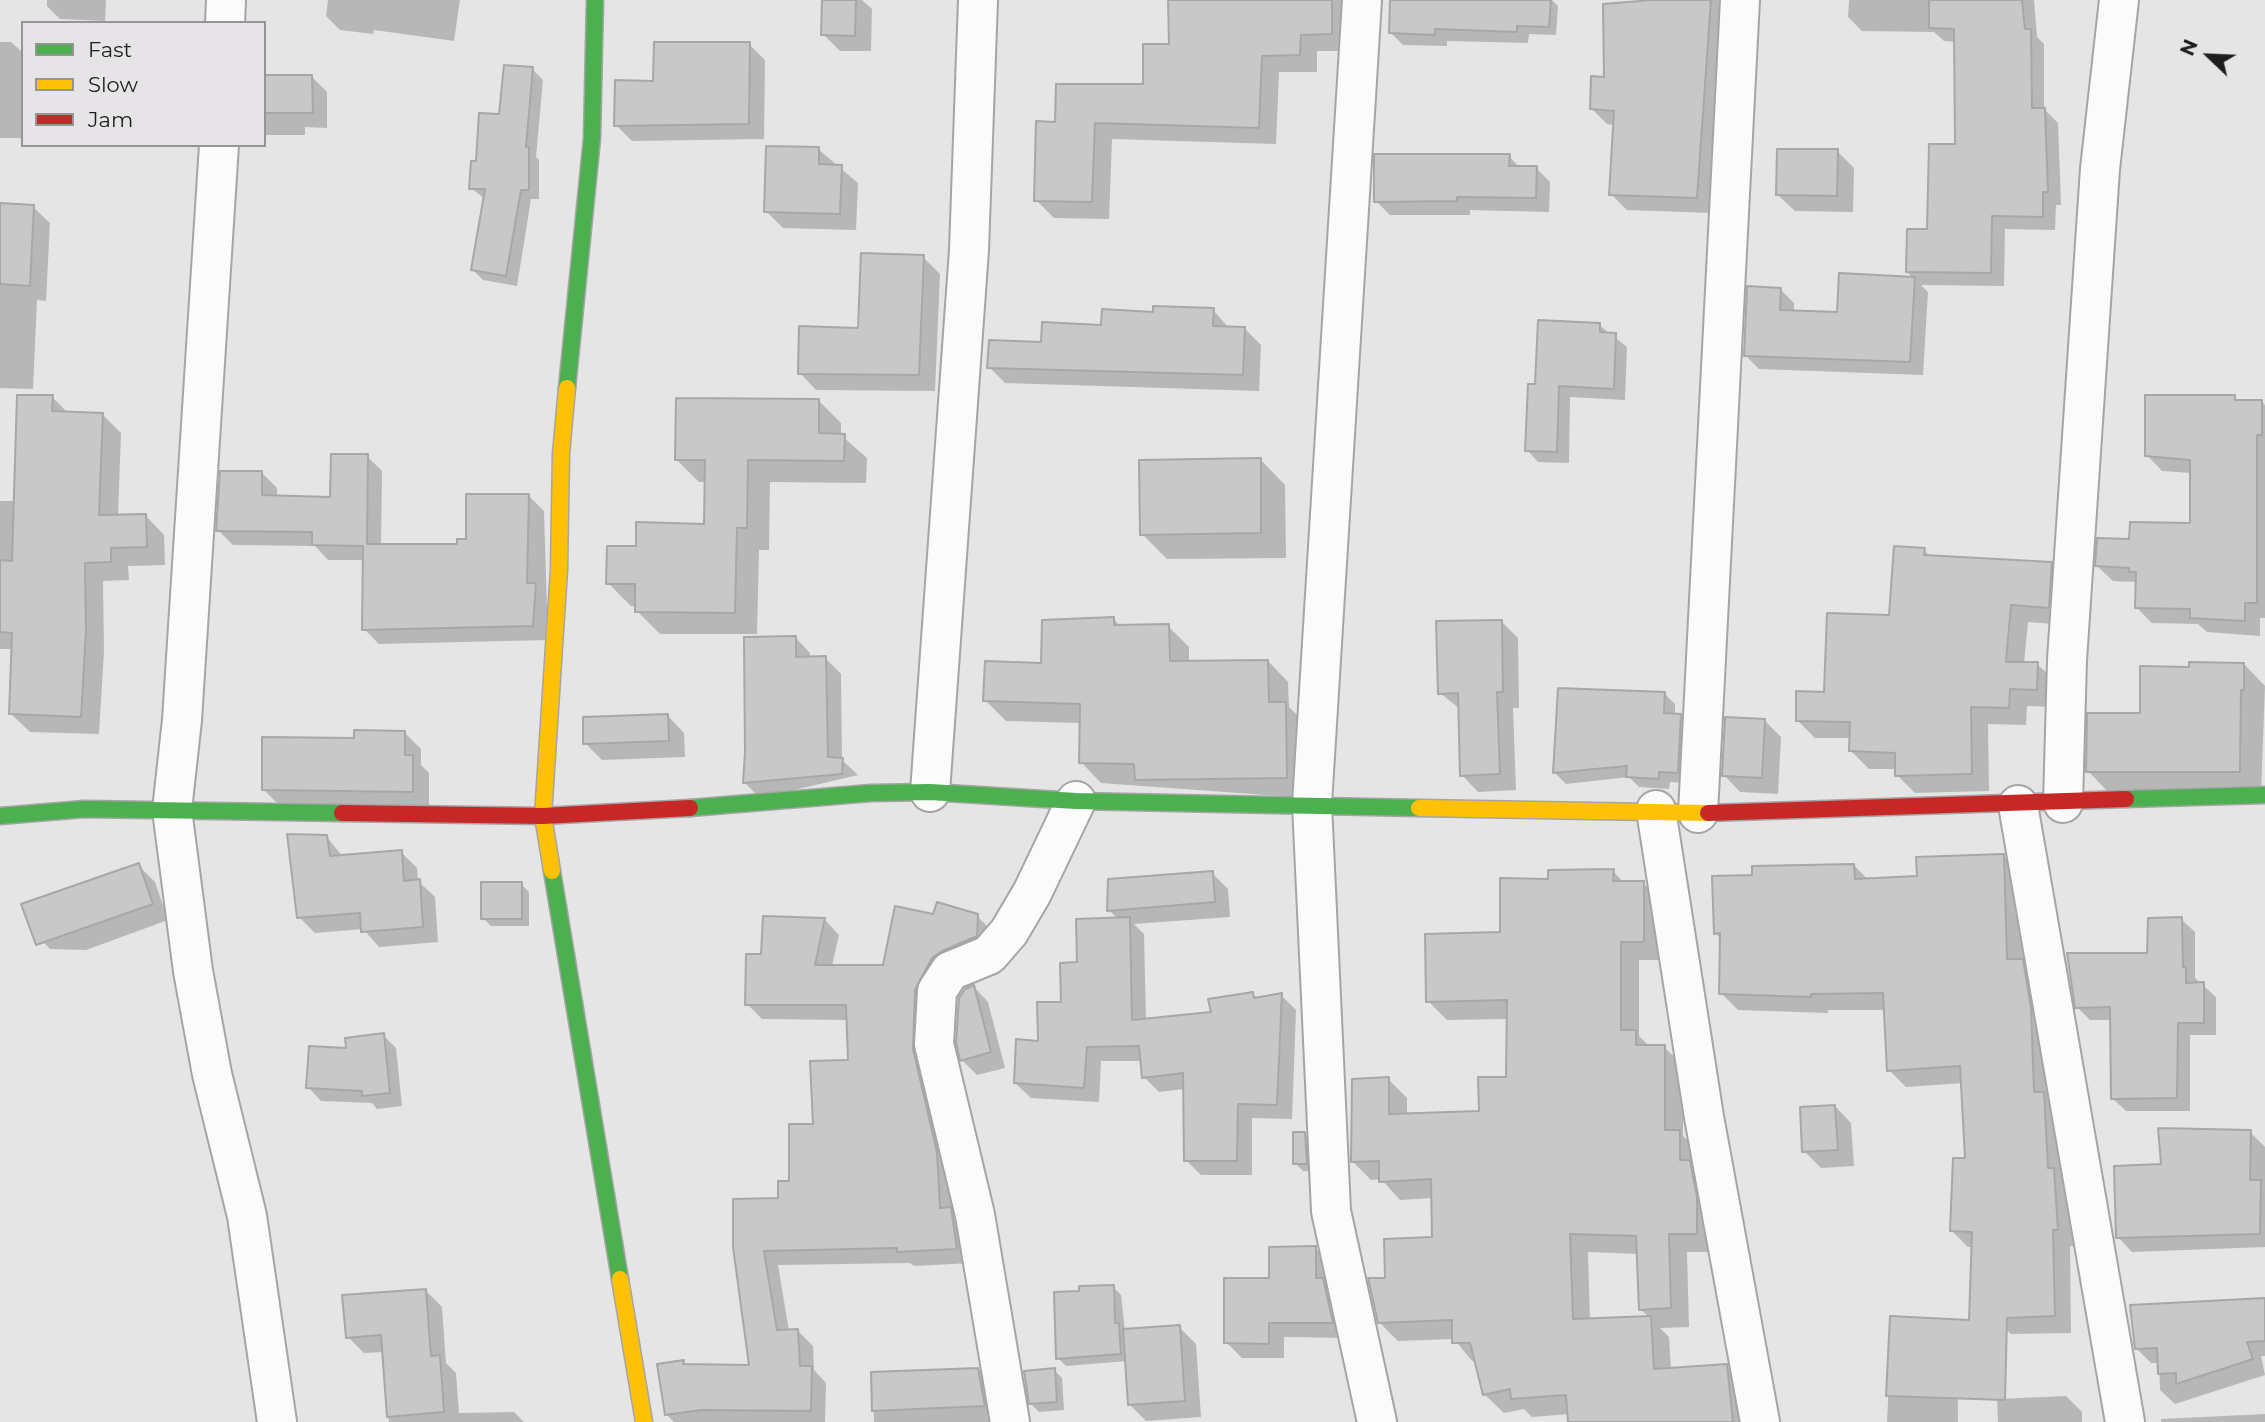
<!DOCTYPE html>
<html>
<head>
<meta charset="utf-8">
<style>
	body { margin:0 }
	#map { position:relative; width:2265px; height:1422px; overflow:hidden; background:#e5e5e5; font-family:Montserrat,sans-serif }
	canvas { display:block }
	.legend { position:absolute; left:21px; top:21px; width:245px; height:126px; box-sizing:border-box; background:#e6e4e6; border:2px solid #969596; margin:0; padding:9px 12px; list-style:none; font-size:21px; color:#1f1e1f }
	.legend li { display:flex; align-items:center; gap:14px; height:35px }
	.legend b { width:35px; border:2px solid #969596 }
	.north { position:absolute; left:2174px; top:21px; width:70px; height:70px; -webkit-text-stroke:5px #e6e4e6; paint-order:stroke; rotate:293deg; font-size:19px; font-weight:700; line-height:28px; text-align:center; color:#1f1e1f }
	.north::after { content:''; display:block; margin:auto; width:24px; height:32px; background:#1f1e1f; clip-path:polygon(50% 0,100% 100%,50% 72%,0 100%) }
</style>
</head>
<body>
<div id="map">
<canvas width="2265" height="1422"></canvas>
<ul class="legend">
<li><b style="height:9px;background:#4caf50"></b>Fast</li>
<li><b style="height:9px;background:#ffc107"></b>Slow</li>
<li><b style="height:9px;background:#c62828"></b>Jam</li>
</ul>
<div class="north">N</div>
</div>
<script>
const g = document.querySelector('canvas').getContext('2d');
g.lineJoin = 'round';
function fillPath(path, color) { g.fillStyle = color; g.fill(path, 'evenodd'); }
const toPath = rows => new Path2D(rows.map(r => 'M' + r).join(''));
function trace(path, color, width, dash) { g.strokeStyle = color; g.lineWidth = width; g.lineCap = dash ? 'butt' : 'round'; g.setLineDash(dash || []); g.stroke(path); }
fillPath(toPath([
	[47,0,106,0,105,21,60,19,47,6],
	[328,0,460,0,454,41,374,30,373,34,340,30,326,16],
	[824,0,862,0,872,9,871,51,840,51,823,34],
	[1171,0,1349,0,1349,51,1317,51,1317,72,1279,72,1276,144,1112,139,1109,219,1054,218,1036,200,1057,124,1145,86,1170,45],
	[1391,0,1552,0,1558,6,1556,35,1529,34,1528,43,1447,41,1447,46,1403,45,1390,32],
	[1654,0,1718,0,1727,8,1712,213,1627,210,1611,194,1615,125,1607,124,1592,109],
	[1849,0,2034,0,2037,37,2044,44,2044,109,2058,123,2061,205,2056,205,2055,230,2005,229,2004,286,1921,285,1928,292,1923,375,1759,369,1745,355,1780,289,1794,303,1794,312,1839,314,1914,279,1907,272,1929,231,1957,146,1956,42,1944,41,1934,32,1862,31,1848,17],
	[0,42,11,42,23,53,23,138,0,138],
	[749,44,765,60,764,139,632,141,616,125,655,83],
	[532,69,543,80,536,157,539,160,539,199,531,199,517,286,483,280,473,270,485,199,471,188,477,163,501,116],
	[264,77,312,77,327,92,327,128,305,127,305,135,264,135],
	[818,149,858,183,856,230,783,228,766,211],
	[1837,151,1854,168,1853,212,1795,211,1778,195],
	[1509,156,1520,168,1536,168,1550,182,1549,212,1470,210,1470,215,1390,215,1376,201],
	[33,207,50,223,46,301,37,300,33,389,0,388,0,213],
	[923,257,940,274,935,391,816,390,800,373,860,330],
	[1213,310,1229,328,1245,329,1261,345,1259,391,1005,383,989,367,1043,344,1103,327,1155,313],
	[1599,325,1627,347,1625,400,1570,397,1569,463,1538,462,1527,450,1536,386],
	[52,397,68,413,102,414,121,433,118,516,146,516,164,535,165,565,128,566,129,580,103,581,104,651,99,734,30,732,11,714,13,649,0,649,0,501,15,501],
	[2234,397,2239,402,2262,402,2265,405,2265,618,2260,618,2260,636,2207,632,2198,624,2152,623,2137,608,2137,582,2113,581,2097,566,2131,541,2191,525,2192,473,2162,471,2147,455],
	[819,401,841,423,841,435,867,458,866,483,770,482,769,550,759,550,757,634,660,634,637,611,637,606,631,606,608,583,638,548,706,525,706,482,699,482,676,459],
	[367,456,382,471,381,546,459,546,529,496,544,511,548,640,379,644,364,629,365,560,328,560,315,546,233,545,218,530,262,473,277,488,277,497,332,498],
	[1261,460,1285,485,1286,558,1167,559,1142,534],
	[1924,550,1931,557,2051,564,2069,582,2066,625,2028,622,2024,664,2037,664,2055,681,2054,707,2027,706,2026,725,1988,724,1989,791,1915,793,1897,775,1897,769,1869,769,1851,751,1852,738,1815,738,1797,720,1826,694,1890,617],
	[1114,619,1121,627,1168,626,1189,647,1189,663,1268,661,1288,682,1289,707,1306,724,1307,798,1101,783,1081,762,1081,723,1006,721,985,700],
	[1501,621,1518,638,1519,708,1513,708,1516,790,1478,792,1462,775,1460,709,1440,693],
	[795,637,810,653,810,659,825,658,841,674,842,760,858,775,760,798,744,782,747,753],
	[2244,664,2265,686,2261,794,2109,793,2088,771,2191,669],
	[1664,693,1675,704,1675,715,1680,716,1692,727,1689,783,1670,782,1669,789,1639,787,1629,777,1566,784,1555,773],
	[668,716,684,733,685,757,602,760,585,743],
	[1765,721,1781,737,1778,794,1740,792,1724,775],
	[405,733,421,749,421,765,429,773,429,808,280,806,263,789,355,740],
	[326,836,343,857,401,852,417,868,418,881,435,897,438,942,379,947,363,929,315,933,299,917],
	[2004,856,2021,873,2023,962,2039,978,2071,1187,2075,1246,2070,1246,2071,1333,2011,1334,1994,1317,1973,1247,1968,1247,1951,1230,1967,1160,1963,1083,1906,1087,1889,1070,1886,1010,1828,1010,1828,1013,1738,1010,1721,993,1721,939,1715,933,1754,876,1854,865,1868,880,1919,878],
	[138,865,155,882,168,920,86,950,50,949,33,932],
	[1613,871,1624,883,1643,883,1662,901,1662,960,1639,960,1639,1036,1650,1047,1664,1047,1683,1065,1683,1136,1698,1151,1715,1252,1687,1252,1689,1327,1660,1328,1669,1337,1671,1369,1726,1365,1745,1384,1748,1422,1569,1422,1569,1414,1532,1417,1524,1409,1504,1413,1485,1395,1477,1361,1472,1361,1454,1339,1398,1341,1379,1322,1387,1280,1434,1239,1433,1198,1400,1200,1381,1179,1371,1180,1352,1161,1388,1079,1407,1098,1407,1115,1481,1113,1508,1078,1508,1019,1447,1020,1428,1001,1502,933,1549,881],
	[1588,1252,1639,1254,1640,1309,1650,1318,1590,1320],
	[1212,873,1228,889,1230,917,1134,924,1144,934,1146,1020,1213,1014,1253,994,1258,999,1281,995,1296,1010,1292,1119,1252,1118,1252,1175,1201,1175,1186,1160,1185,1089,1159,1092,1144,1077,1142,1061,1101,1061,1099,1102,1031,1098,1015,1083,1063,1003,1079,964,1118,919,1109,910],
	[521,884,529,892,529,926,491,926,483,918],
	[934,916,977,916,992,931,947,973,954,1213,965,1224,971,1263,914,1266,910,1263,778,1265,789,1331,798,1331,813,1346,814,1370,826,1383,825,1422,674,1422,667,1415,683,1362,687,1366,751,1367,735,1246,780,1199,791,1182,815,1126,849,1061,848,1020,762,1019,747,1004,763,956,765,918,825,920,839,935,832,966,884,966],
	[2181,919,2195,932,2195,978,2216,997,2216,1035,2190,1035,2190,1111,2126,1111,2112,1098,2112,1020,2090,1020,2077,1007,2149,954],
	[974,987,988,1002,1005,1068,977,1075,962,1060],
	[383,1035,396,1048,402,1106,377,1109,372,1103,321,1101,308,1087,348,1050],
	[1835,1106,1851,1123,1854,1166,1821,1168,1804,1151],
	[2250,1132,2265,1147,2265,1247,2132,1252,2118,1237,2162,1166],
	[1305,1134,1313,1142,1314,1171,1303,1171,1295,1163],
	[1315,1248,1331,1263,1347,1338,1284,1337,1284,1358,1242,1358,1226,1342,1271,1279],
	[1113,1287,1121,1295,1125,1331,1179,1327,1196,1344,1201,1417,1146,1421,1129,1404,1127,1361,1066,1366,1058,1358,1081,1293],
	[426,1291,442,1307,446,1363,456,1373,459,1413,514,1412,524,1422,389,1422,384,1352,364,1353,348,1337],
	[2265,1300,2265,1356,2261,1356,2265,1375,2175,1404,2160,1390,2159,1363,2151,1363,2136,1348],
	[1892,1318,1957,1336,1958,1422,1887,1422],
	[978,1369,997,1389,1004,1422,874,1422,873,1374],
	[1054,1370,1062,1378,1064,1410,1039,1412,1031,1404],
	[2066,1396,2082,1412,2082,1422,1998,1422,1997,1399],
	[2265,1414,2265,1422,2161,1422,2161,1419]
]), '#0003');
const building = toPath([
	[822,0,856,0,855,36,821,35,822,0],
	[1168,0,1332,0,1332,34,1301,35,1300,55,1262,56,1259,128,1095,123,1092,202,1034,201,1036,121,1055,122,1056,84,1143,84,1143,44,1169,44,1168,0],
	[1390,0,1551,0,1549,27,1517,26,1517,32,1435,29,1435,35,1389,33,1390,0],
	[1652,0,1711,0,1697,198,1609,195,1614,111,1590,109,1591,76,1604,77,1603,4,1652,0],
	[1929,0,2022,0,2025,29,2031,29,2032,108,2045,108,2048,192,2043,192,2043,217,1992,216,1991,273,1906,272,1907,229,1927,229,1929,144,1955,144,1954,29,1929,28,1929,0],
	[654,42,750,42,749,124,614,126,615,80,653,81,654,42],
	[504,65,533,67,526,147,529,147,529,190,521,190,506,276,471,270,485,189,469,189,471,161,476,161,479,113,499,114,504,65],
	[264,75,312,75,313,113,264,113,264,75],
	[766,146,819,147,819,164,842,165,840,214,764,212,766,146],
	[1777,149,1838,149,1837,196,1776,195,1777,149],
	[1374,154,1510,154,1509,166,1537,166,1536,198,1457,197,1457,201,1374,202,1374,154],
	[0,203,34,205,30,286,0,284,0,203],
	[861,253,924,255,919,375,798,374,799,326,858,328,861,253],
	[1839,273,1915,277,1910,362,1744,356,1747,286,1781,288,1780,310,1837,312,1839,273],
	[1153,306,1214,308,1213,326,1245,327,1243,375,987,368,989,340,1041,342,1042,322,1101,325,1102,309,1153,312,1153,306],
	[1538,320,1600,323,1600,332,1616,333,1614,389,1559,386,1557,452,1525,451,1528,384,1535,384,1538,320],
	[17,395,53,395,52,411,103,413,99,515,146,514,147,547,111,548,111,562,85,563,86,631,81,717,9,714,12,633,0,632,0,560,12,561,17,395],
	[2145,395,2235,395,2235,400,2262,400,2262,435,2257,435,2257,603,2245,603,2245,621,2190,618,2190,609,2135,608,2136,572,2129,572,2129,568,2095,566,2097,538,2129,539,2130,522,2190,523,2190,460,2145,456,2145,395],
	[676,398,819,399,819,433,845,434,844,461,748,460,747,528,737,528,735,613,635,612,635,584,606,584,607,546,636,546,636,522,704,524,705,460,675,460,676,398],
	[331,454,368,454,367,544,457,544,457,539,466,539,466,494,529,494,527,583,536,583,533,626,362,630,363,546,312,545,312,532,216,531,220,471,262,471,262,495,330,497,331,454],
	[1261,458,1261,533,1140,535,1139,460,1261,458],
	[1894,546,1925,548,1924,555,2052,562,2049,608,2011,605,2006,662,2038,662,2037,690,2010,689,2009,708,1971,707,1972,774,1895,776,1895,753,1849,751,1850,722,1796,721,1796,691,1824,692,1827,613,1889,615,1894,546],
	[1114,617,1114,625,1169,624,1170,661,1268,660,1269,702,1286,702,1287,778,1135,780,1134,764,1079,763,1080,704,983,701,985,661,1041,663,1042,620,1114,617],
	[1502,620,1503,692,1497,692,1500,774,1460,776,1458,693,1438,694,1436,621,1502,620],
	[796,636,796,657,826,656,828,757,843,758,842,774,743,783,745,752,744,637,796,636],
	[2189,662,2244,663,2244,690,2241,690,2240,772,2086,772,2087,713,2140,713,2140,666,2189,667,2189,662],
	[1558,688,1665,692,1664,713,1681,714,1678,773,1659,772,1659,779,1626,777,1627,766,1553,773,1558,688],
	[668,714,669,741,583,744,583,717,668,714],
	[1725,717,1765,719,1762,778,1722,776,1725,717],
	[354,730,405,731,405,755,413,755,413,792,262,790,262,737,354,738,354,730],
	[287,834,327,835,330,856,402,850,404,881,420,879,423,927,361,932,360,913,297,918,287,834],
	[2004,854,2007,959,2023,959,2031,1008,2034,1092,2044,1092,2048,1168,2054,1168,2058,1230,2053,1230,2055,1316,2007,1318,2005,1400,1886,1396,1890,1316,1969,1320,1972,1232,1950,1231,1953,1158,1965,1158,1960,1066,1887,1071,1883,993,1811,994,1811,997,1719,994,1720,933,1714,934,1712,876,1752,875,1752,866,1854,864,1855,879,1917,876,1916,857,2004,854],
	[139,863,153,904,36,945,21,904,139,863],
	[1614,869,1613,881,1644,881,1644,942,1621,942,1621,1030,1636,1030,1636,1045,1665,1045,1665,1130,1680,1130,1680,1160,1690,1160,1697,1197,1697,1234,1669,1234,1671,1308,1639,1310,1636,1236,1570,1234,1573,1319,1651,1316,1654,1369,1727,1364,1733,1422,1568,1422,1566,1395,1511,1399,1510,1389,1483,1395,1470,1343,1452,1343,1452,1320,1378,1323,1368,1278,1385,1278,1384,1239,1432,1237,1431,1179,1379,1182,1379,1161,1351,1162,1352,1079,1389,1077,1389,1114,1479,1111,1478,1077,1506,1077,1507,1000,1426,1002,1425,934,1500,932,1500,878,1548,879,1548,870,1614,869],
	[1213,871,1215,902,1107,911,1108,879,1213,871],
	[481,882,522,882,522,919,481,919,481,882],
	[937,902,978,914,977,936,942,951,932,958,915,990,913,1049,937,1152,940,1208,951,1207,957,1249,897,1252,897,1248,764,1251,777,1330,798,1329,800,1366,812,1366,811,1411,701,1410,665,1415,657,1364,684,1360,683,1364,749,1365,733,1247,733,1199,778,1198,778,1181,789,1181,789,1124,813,1124,810,1061,848,1060,846,1005,745,1005,746,954,761,954,763,916,825,918,815,965,883,965,895,906,933,914,937,902],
	[1130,917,1132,1020,1211,1012,1208,999,1253,992,1254,998,1282,993,1277,1105,1238,1104,1237,1161,1184,1161,1183,1073,1142,1078,1139,1046,1087,1047,1084,1088,1014,1083,1016,1039,1038,1041,1037,1002,1061,1002,1060,963,1077,962,1076,919,1130,917],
	[2182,917,2183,967,2186,967,2186,983,2204,982,2204,1023,2178,1023,2177,1098,2111,1099,2110,1007,2075,1008,2067,953,2147,953,2148,918,2182,917],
	[974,985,991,1052,960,1061,956,1042,959,998,965,989,974,985],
	[384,1033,390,1093,362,1096,362,1091,306,1088,309,1046,346,1048,345,1038,384,1033],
	[1835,1105,1838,1150,1802,1152,1800,1107,1835,1105],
	[2158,1128,2251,1130,2250,1180,2261,1180,2260,1234,2116,1238,2114,1166,2161,1164,2158,1128],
	[1293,1132,1305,1132,1307,1164,1293,1164,1293,1132],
	[1316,1246,1316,1278,1323,1278,1333,1323,1269,1323,1269,1344,1224,1343,1224,1278,1269,1278,1269,1247,1316,1246],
	[1114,1285,1115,1323,1119,1323,1121,1354,1056,1359,1054,1292,1079,1291,1079,1286,1114,1285],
	[426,1289,431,1356,440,1355,444,1412,387,1417,381,1335,346,1338,342,1295,426,1289],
	[2265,1298,2265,1341,2247,1342,2253,1359,2176,1384,2176,1373,2158,1374,2157,1348,2135,1349,2130,1305,2265,1298],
	[1180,1325,1185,1401,1128,1405,1123,1329,1180,1325],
	[978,1368,985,1406,872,1411,871,1372,978,1368],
	[1055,1368,1057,1402,1029,1404,1024,1371,1055,1368]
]);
fillPath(building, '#c8c8c8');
trace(building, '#a7a7a7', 2);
const street = toPath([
	[1362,0,1312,804,1331,1211,1377,1422],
	[225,23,226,0],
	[219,145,182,720,172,810,193,971,212,1074,247,1216,277,1422],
	[930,792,969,250,978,0],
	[2063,803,2067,660,2100,169,2119,0],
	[2018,805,2125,1422],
	[1656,810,1704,1117,1760,1422],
	[1698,813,1740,0],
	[1010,1422,975,1215,934,1044,937,991,950,971,989,955,1009,932,1032,893,1076,801]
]);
const fast = toPath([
	[567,388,592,138,595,0],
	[2126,799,2265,795],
	[690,808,871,793,930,792,1076,801,1419,808],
	[0,816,84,809,342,813],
	[552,871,620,1279]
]);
const slow = toPath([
	[1419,808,1708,813],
	[552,871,543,816,559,570,561,454,567,388],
	[620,1279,644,1422]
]);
const jam = toPath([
	[342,813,543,816,690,808],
	[1708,813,2126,799]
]);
trace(street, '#a6a5a6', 42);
trace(fast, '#a6a5a6', 19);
trace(slow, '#a6a5a6', 19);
trace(jam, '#a6a5a6', 19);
trace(street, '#fbfbfb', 38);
trace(fast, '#4caf50', 16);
trace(slow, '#ffc107', 16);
trace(jam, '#c62828', 16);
</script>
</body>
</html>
